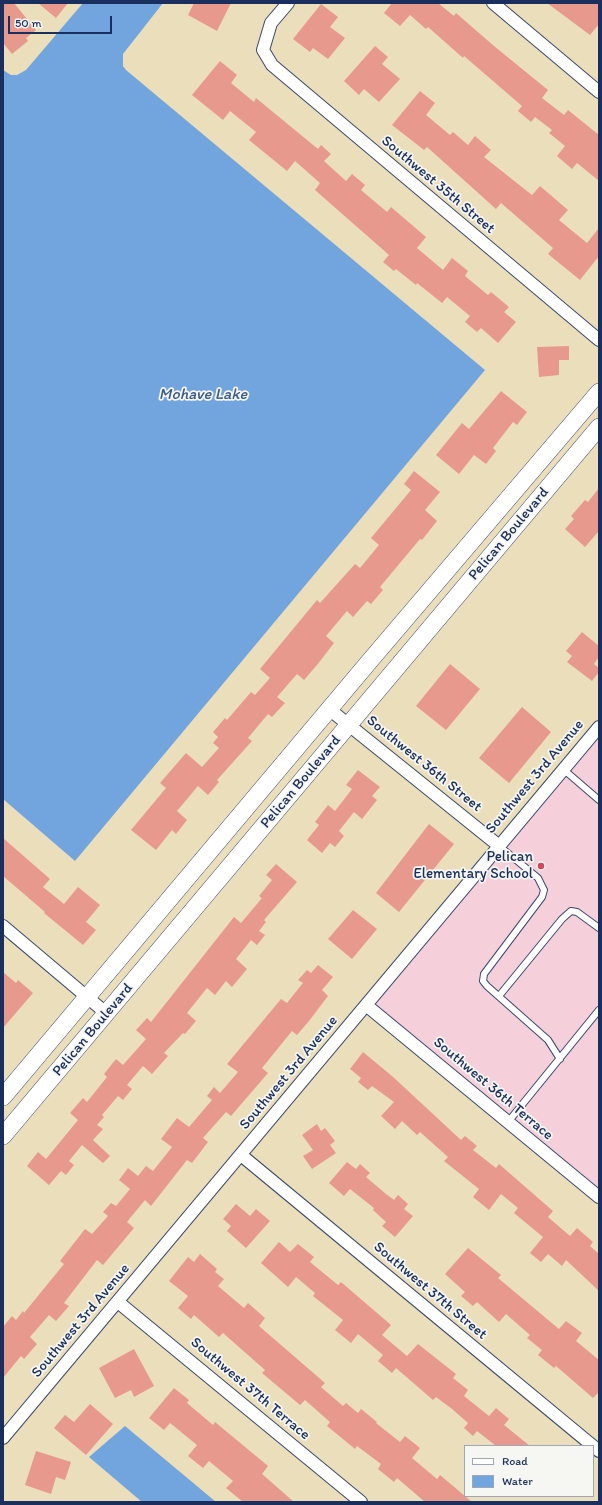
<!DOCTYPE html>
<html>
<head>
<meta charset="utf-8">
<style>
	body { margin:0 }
	#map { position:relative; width:602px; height:1505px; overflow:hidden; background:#ebdebb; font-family:Itim,sans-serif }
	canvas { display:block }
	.frame { position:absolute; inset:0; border:4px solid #1b2f5e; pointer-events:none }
	.legend { position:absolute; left:464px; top:1445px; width:130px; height:52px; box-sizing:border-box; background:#f6f6f2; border:1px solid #9ea6b7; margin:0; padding:5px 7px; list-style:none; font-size:12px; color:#1b2f5e }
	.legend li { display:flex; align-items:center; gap:8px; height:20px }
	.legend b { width:20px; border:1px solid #9ea6b7 }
	.scale { position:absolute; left:8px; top:16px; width:104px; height:18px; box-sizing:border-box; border:2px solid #1b2f5e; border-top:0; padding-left:5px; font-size:12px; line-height:14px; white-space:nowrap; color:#1b2f5e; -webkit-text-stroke:3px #f6f6f2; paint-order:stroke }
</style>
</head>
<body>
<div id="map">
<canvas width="602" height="1505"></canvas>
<div class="frame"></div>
<ul class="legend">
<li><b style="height:5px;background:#fff"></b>Road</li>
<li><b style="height:11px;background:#72a5de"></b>Water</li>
</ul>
<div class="scale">50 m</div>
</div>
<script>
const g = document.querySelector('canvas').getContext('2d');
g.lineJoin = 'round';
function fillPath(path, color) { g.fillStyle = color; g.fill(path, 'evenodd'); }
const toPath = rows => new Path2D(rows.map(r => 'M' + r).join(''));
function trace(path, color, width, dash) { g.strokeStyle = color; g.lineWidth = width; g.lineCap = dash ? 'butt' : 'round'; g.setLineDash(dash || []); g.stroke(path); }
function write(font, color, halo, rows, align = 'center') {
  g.font = font + ' Itim,sans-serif'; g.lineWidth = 3.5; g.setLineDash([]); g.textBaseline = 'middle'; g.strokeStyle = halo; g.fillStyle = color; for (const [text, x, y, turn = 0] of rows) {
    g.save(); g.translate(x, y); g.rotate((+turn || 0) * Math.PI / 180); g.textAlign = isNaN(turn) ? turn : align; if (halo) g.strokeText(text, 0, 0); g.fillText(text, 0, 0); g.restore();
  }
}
fillPath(toPath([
	[599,727,599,1197,366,1005]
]), '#f5cfda');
fillPath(toPath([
	[83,3,163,3,123,54,123,66,126,70,485,370,75,861,3,799,3,70,11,75,17,75,26,70],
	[125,1426,216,1502,142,1502,89,1457]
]), '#72a5de');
fillPath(toPath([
	[3,3,14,3,36,30,26,38,28,41,12,54,3,43],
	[38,3,68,3,56,18],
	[194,3,231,3,217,31,188,15],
	[392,3,438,3,454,16,456,13,494,46,548,90,542,98,564,115,568,110,599,135,599,181,577,163,572,169,557,156,565,146,549,133,552,130,535,117,531,122,518,111,522,106,464,56,463,58,428,27,426,29,410,15,400,26,384,13],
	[547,3,599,3,599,24,590,35],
	[321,4,338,17,330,27,345,38,328,59,313,48,310,52,293,39],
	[375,46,388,57,382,64,400,79,379,102,364,89,359,95,344,81],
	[220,61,237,75,231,83,254,102,256,98,318,149,321,145,331,154,324,161,346,181,352,174,365,185,361,190,387,212,391,207,426,237,417,248,443,270,452,258,468,271,465,276,488,295,491,292,509,307,504,312,516,322,498,343,481,328,477,332,465,322,470,316,447,297,442,303,417,283,416,285,396,269,394,271,383,262,389,255,315,190,320,183,295,161,287,171,249,140,256,132,230,111,223,120,192,95],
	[420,91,435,103,426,115,450,135,453,132,468,145,475,136,491,150,484,157,532,195,540,186,568,210,559,220,587,243,599,228,599,256,580,280,548,254,553,248,501,203,496,209,427,147,424,150,392,125],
	[569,346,569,360,559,360,559,375,539,377,537,347],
	[501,391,527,412,517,425,513,422,493,448,496,451,486,464,474,455,459,474,436,455,462,423,469,429],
	[414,471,440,492,425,510,437,521,422,540,420,539,380,587,383,590,371,604,367,601,353,617,347,611,326,636,334,643,317,665,304,680,297,674,277,697,285,703,272,717,268,714,248,738,252,741,217,780,219,782,208,795,198,786,177,811,187,820,176,834,172,830,156,850,131,830,166,788,160,783,186,753,202,767,219,748,213,743,218,737,213,732,225,718,227,720,251,692,255,695,270,678,260,669,317,600,320,603,355,564,360,568,379,545,371,538,411,490,404,484],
	[599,488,599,531,585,547,565,529,574,519,571,516,585,500,588,502],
	[582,632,599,646,599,657,594,664,599,668,599,672,592,681,567,662,572,656,566,651],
	[450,664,480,689,446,730,416,706],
	[522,707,551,732,509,783,479,758],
	[358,770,380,787,372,796,377,800,362,819,354,812,339,831,344,836,335,847,330,843,322,853,307,840,319,825,315,822,328,805,335,811,352,789,346,785],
	[429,824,454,844,399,912,376,893],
	[3,838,50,879,43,887,64,904,78,887,100,905,86,922,96,930,83,945,44,913,45,912,3,876],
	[276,864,297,882,264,920,266,922,259,931,265,935,257,945,251,940,236,959,247,969,232,987,226,981,215,995,207,988,187,1013,196,1021,185,1034,183,1033,164,1053,168,1056,152,1074,143,1066,127,1085,132,1089,123,1100,118,1096,102,1115,104,1117,97,1125,103,1129,93,1140,110,1156,103,1163,82,1145,69,1161,74,1165,66,1175,61,1171,49,1185,27,1166,38,1152,46,1159,78,1120,70,1113,83,1098,87,1102,107,1077,104,1074,116,1059,123,1065,146,1039,136,1030,147,1018,151,1022,234,917,241,923,262,898,259,896,272,880,266,875],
	[353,910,377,929,352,959,328,939],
	[318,965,333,977,322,990,328,996,309,1021,297,1035,292,1031,262,1068,268,1073,231,1116,226,1112,203,1138,208,1142,192,1163,187,1160,151,1206,145,1200,127,1222,134,1228,103,1265,97,1260,64,1303,69,1306,56,1321,49,1315,30,1337,37,1344,24,1359,21,1356,3,1378,3,1327,12,1316,16,1320,23,1311,24,1313,64,1264,60,1261,85,1229,92,1234,108,1216,103,1212,111,1203,116,1206,130,1189,119,1180,128,1168,138,1176,146,1166,153,1171,172,1147,161,1139,177,1118,189,1127,212,1100,207,1096,214,1087,220,1093,238,1072,227,1064,281,999,287,1003,303,983,298,980,307,970,311,973],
	[3,972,16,983,18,980,33,993,3,1028],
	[363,1052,392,1076,461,1140,465,1136,477,1146,473,1150,496,1168,499,1164,553,1211,548,1217,570,1236,577,1228,593,1242,590,1246,599,1254,599,1291,566,1260,562,1266,548,1254,541,1262,530,1253,543,1237,514,1213,518,1208,501,1194,489,1210,473,1197,479,1189,444,1161,448,1157,420,1132,417,1135,402,1121,395,1129,381,1116,394,1102,372,1086,368,1090,358,1082,361,1078,350,1069],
	[317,1124,321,1131,325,1128,335,1141,330,1145,336,1153,312,1169,303,1156,313,1150,302,1135],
	[347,1162,356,1169,360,1164,370,1173,366,1177,386,1194,394,1200,398,1195,408,1204,404,1209,413,1216,395,1237,382,1226,386,1222,373,1210,374,1208,350,1189,344,1196,329,1183],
	[236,1204,250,1216,256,1209,270,1221,246,1248,227,1231,231,1226,223,1219],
	[279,1242,290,1252,298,1244,314,1257,310,1262,338,1285,341,1282,391,1325,382,1335,407,1356,418,1344,456,1374,453,1378,468,1390,464,1396,489,1416,496,1408,509,1419,504,1425,530,1446,496,1446,477,1431,473,1436,464,1428,468,1423,452,1409,436,1397,433,1400,396,1368,392,1373,378,1361,383,1355,358,1334,351,1343,335,1330,343,1320,313,1296,315,1293,296,1277,288,1287,261,1263],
	[468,1248,501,1275,498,1278,559,1329,566,1321,582,1333,576,1341,599,1360,599,1392,593,1398,556,1366,554,1368,538,1355,542,1350,527,1338,530,1335,506,1314,499,1322,477,1302,473,1306,461,1296,465,1292,445,1274],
	[200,1254,217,1269,215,1272,224,1279,218,1286,244,1308,248,1303,265,1318,259,1326,325,1383,321,1387,343,1406,346,1403,358,1413,361,1409,377,1422,376,1423,400,1442,405,1436,420,1448,412,1458,437,1479,440,1475,472,1502,425,1502,397,1478,394,1482,378,1469,381,1464,357,1446,355,1449,327,1426,330,1422,305,1400,300,1405,262,1373,265,1370,223,1333,219,1337,194,1315,191,1319,178,1308,188,1296,169,1281,188,1257,194,1262],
	[134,1349,154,1386,134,1397,131,1390,115,1398,99,1368],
	[174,1388,189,1400,187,1403,213,1425,215,1422,268,1466,262,1474,294,1502,243,1502,226,1488,233,1481,209,1461,203,1468,188,1456,197,1445,170,1423,164,1430,149,1418],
	[90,1404,113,1424,86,1455,54,1428,65,1415,74,1422],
	[36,1451,71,1462,65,1480,56,1477,51,1494,25,1485]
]), '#e8998e');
const lane = toPath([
	[563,769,599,800],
	[498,845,538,878,544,890,542,897,484,974,483,981,487,986,548,1040,560,1059],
	[499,996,562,919,571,911,577,912,599,928],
	[508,1122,599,1010]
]);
const street = toPath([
	[288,3,271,23,263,50,272,65,599,340],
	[493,3,599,92],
	[329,709,498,845],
	[3,926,106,1013],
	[366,1005,599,1197],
	[241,1155,599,1451],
	[118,1302,361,1502],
	[3,1438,599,727]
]);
const secondary = toPath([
	[3,1097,368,663,599,392],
	[3,1136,599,427]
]);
trace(lane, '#3a496c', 8);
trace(street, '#3a496c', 14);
trace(secondary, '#3a496c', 18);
trace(lane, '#fff', 6);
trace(street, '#fff', 12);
trace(secondary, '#fff', 17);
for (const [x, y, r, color] of [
	[541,866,4,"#d1495b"]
]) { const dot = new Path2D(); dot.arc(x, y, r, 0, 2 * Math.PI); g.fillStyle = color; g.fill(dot); trace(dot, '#f6f6f2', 1.5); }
write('15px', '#1b2f5e', '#f6f6f2', [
	["Southwest 35th Street",438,185,40],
	["Pelican Boulevard",509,534,-50],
	["Southwest 36th Street",424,764,39],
	["Southwest 3rd Avenue",535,777,-50],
	["Pelican Boulevard",301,782,-50],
	["Pelican Boulevard",93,1030,-50],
	["Southwest 3rd Avenue",289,1073,-50],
	["Southwest 36th Terrace",493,1089,40],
	["Southwest 37th Street",430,1291,40],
	["Southwest 3rd Avenue",81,1321,-50],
	["Southwest 37th Terrace",250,1389,40]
]);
write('15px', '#1b2f5e', '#f6f6f2', [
	["Pelican",533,857],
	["Elementary School",533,874]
], 'right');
write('italic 16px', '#39588b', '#f6f6f2', [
	["Mohave Lake",203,395]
]);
</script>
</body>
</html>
